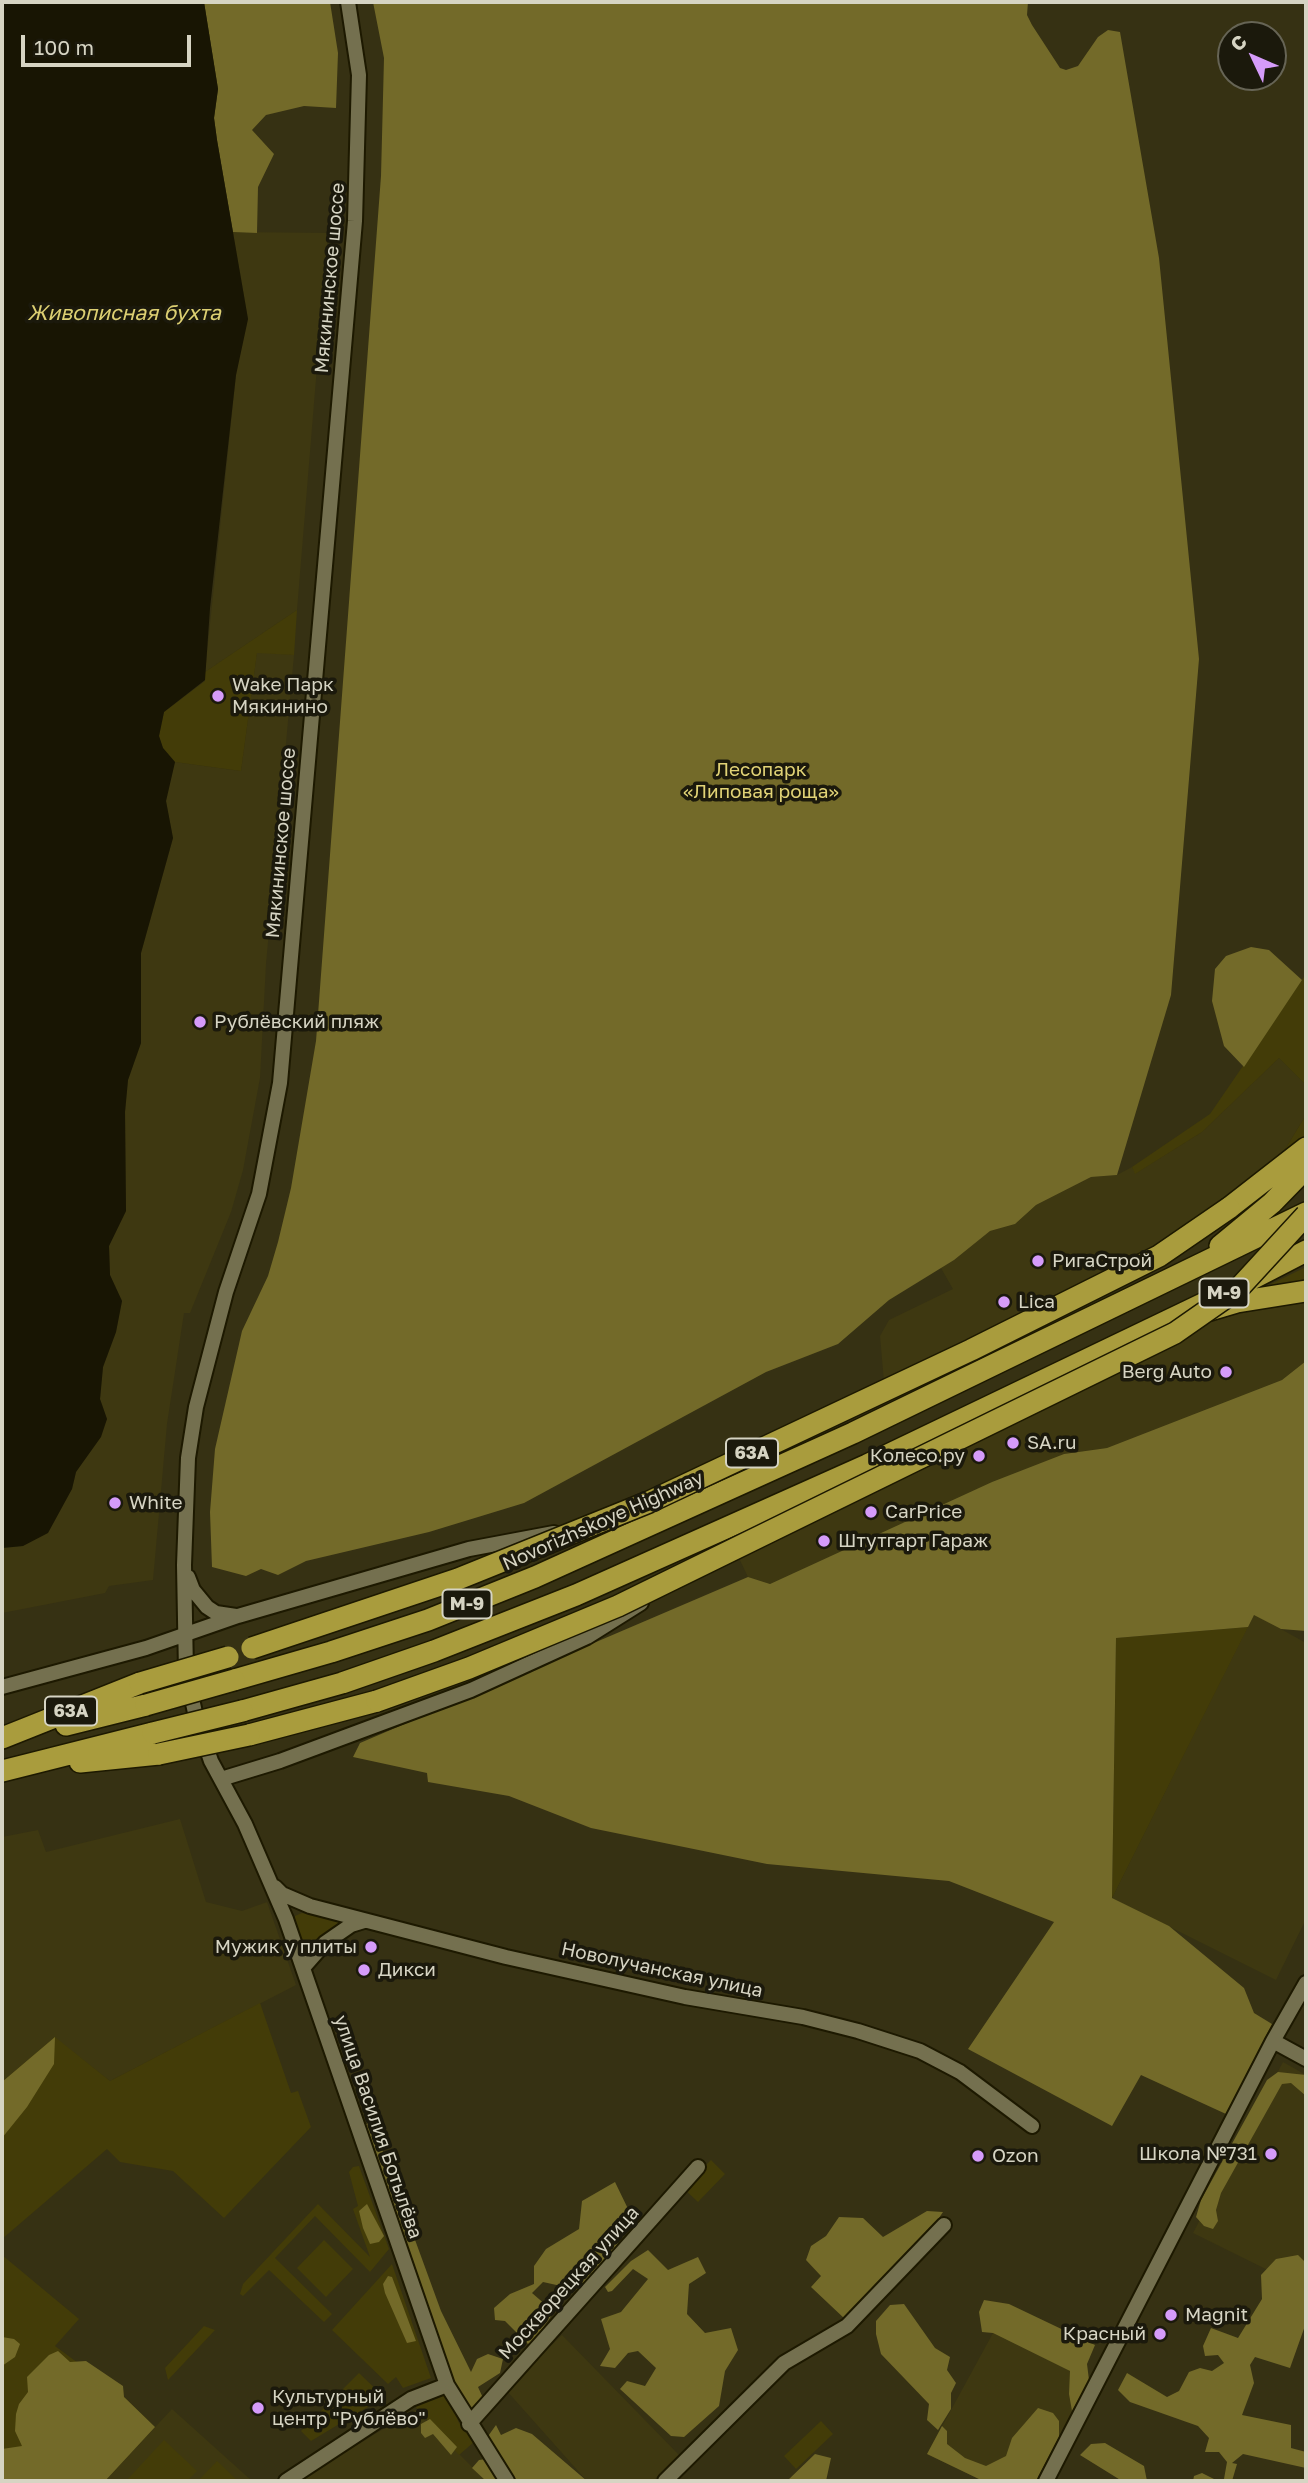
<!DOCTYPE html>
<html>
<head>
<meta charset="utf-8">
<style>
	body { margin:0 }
	#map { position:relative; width:1308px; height:2483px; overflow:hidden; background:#363113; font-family:"Golos Text",sans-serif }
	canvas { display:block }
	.frame { position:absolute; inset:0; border:4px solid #d6d4c3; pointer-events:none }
	.north { position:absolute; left:1217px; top:21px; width:70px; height:70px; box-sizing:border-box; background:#1b190c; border:2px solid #666455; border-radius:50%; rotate:314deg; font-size:19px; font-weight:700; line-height:28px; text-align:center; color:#d6d4c3 }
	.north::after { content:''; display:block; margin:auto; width:24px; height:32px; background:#d59bfa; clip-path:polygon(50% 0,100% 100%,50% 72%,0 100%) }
	.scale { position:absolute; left:21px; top:35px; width:170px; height:32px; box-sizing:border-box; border:4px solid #d6d4c3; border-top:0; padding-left:9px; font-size:21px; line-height:24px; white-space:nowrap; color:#d6d4c3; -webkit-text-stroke:5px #1b190c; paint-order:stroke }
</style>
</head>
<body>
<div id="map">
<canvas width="1308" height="2483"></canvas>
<div class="frame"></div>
<div class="north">С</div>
<div class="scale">100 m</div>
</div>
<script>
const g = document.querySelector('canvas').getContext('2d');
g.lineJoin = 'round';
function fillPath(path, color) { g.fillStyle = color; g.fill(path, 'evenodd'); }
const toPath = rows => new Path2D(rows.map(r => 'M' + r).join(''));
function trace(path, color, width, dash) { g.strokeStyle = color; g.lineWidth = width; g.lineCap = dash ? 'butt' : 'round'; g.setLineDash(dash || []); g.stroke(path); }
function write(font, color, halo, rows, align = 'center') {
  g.font = font + ' "Golos Text",sans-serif'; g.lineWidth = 7; g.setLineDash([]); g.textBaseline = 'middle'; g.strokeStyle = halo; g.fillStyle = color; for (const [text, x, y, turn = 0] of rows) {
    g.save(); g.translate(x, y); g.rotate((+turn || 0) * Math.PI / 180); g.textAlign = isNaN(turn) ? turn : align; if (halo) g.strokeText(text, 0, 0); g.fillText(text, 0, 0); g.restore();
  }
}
fillPath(toPath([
	[233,232,328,233,297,610,205,672,236,375,248,319],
	[257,652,294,655,266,964,260,1078,243,1170,231,1212,190,1313,184,1313,167,1424,153,1580,109,1586,105,1593,2,1613,2,1548,23,1546,72,1489,76,1472,107,1419,100,1399,103,1367,116,1332,122,1301,110,1275,109,1246,126,1211,125,1112,128,1080,141,1043,141,953,173,838,166,801,175,762,241,771],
	[1279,1058,1306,1085,1306,1115,1281,1156,1155,1247,884,1382,880,1336,889,1320,953,1289,941,1268,990,1231,1015,1224,1036,1205,1091,1177,1117,1175,1132,1167,1136,1173,1202,1132],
	[1306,1295,1306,1361,1282,1380,1107,1448,1064,1454,992,1482,770,1584,748,1577,738,1556,1213,1317],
	[1254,1614,1306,1643,1306,1919,1276,1980,1112,1898],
	[180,1819,206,1902,242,1911,267,1902,296,1985,110,2081,55,2038,2,2082,2,1837,38,1830,46,1852],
	[1283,2062,1306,2075,1306,2289,1193,2233],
	[993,2333,1089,2380,1036,2481,983,2481,927,2454],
	[562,2335,679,2455,653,2481,587,2481,506,2390],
	[172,2409,252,2481,105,2481],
	[415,2410,486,2481,297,2481]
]), '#3e3811');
fillPath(toPath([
	[297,610,294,655,257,653,241,771,175,762,163,748,159,736,164,712,205,681,205,672],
	[1306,974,1306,1085,1279,1058,1202,1132,1135,1174,1132,1167,1210,1114],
	[1306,1115,1306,1138,1281,1156],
	[1306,1267,1306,1284,1274,1289,1269,1285],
	[1248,1627,1112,1898,1116,1638],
	[302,1913,340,1921,341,1922,308,1949,302,1945,295,1921,295,1916],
	[260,2003,291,2093,298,2091,311,2127,224,2218,173,2171,120,2162,107,2149,2,2239,2,2082,55,2037,110,2081],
	[711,2160,725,2174,698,2202,683,2188],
	[359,2166,389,2249,370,2272,315,2216,275,2258,332,2314,324,2322,269,2270,243,2296,240,2294,243,2284,318,2204,370,2257,353,2209,358,2206,349,2172,353,2167],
	[324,2240,353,2269,326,2297,297,2268],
	[2,2255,79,2319,55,2346,124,2397,155,2427,105,2481,2,2481],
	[392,2264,431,2378,403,2388,396,2377,388,2384,332,2330],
	[204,2326,215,2330,168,2380,165,2368],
	[359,2373,384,2397,311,2441,301,2431],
	[444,2389,459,2423,474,2442,459,2455,413,2404],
	[821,2421,833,2434,796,2469,784,2456],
	[164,2440,197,2471,187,2481,126,2481],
	[217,2461,238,2481,198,2481]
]), '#433c08');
fillPath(toPath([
	[204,2,330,2,338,53,336,108,304,106,266,115,252,130,274,154,258,187,257,233,233,232,217,140,214,118,218,89],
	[373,2,1028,2,1027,15,1032,25,1060,68,1066,70,1078,66,1098,37,1108,30,1120,32,1159,258,1199,659,1171,995,1117,1175,1091,1177,1036,1205,1015,1224,990,1231,954,1260,889,1300,838,1344,766,1372,524,1503,429,1532,306,1561,278,1575,261,1569,246,1576,212,1567,210,1512,215,1449,242,1331,268,1276,278,1242,291,1188,316,1041,381,176,384,58],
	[1251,947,1269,950,1302,980,1244,1067,1224,1046,1212,1001,1215,969,1226,956],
	[1306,1361,1306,1631,1281,1629,1254,1615,1248,1627,1116,1638,1112,1898,1169,1926,1244,1988,1254,2013,1272,2024,1226,2114,1141,2075,1112,2126,968,2049,1054,1922,949,1881,767,1864,591,1828,509,1796,428,1782,427,1773,353,1757,360,1743,748,1577,770,1584,992,1482,1064,1454,1107,1448,1282,1380],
	[55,2037,54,2064,27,2107,2,2138,2,2082],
	[1278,2072,1306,2075,1306,2096,1291,2083,1282,2084,1221,2193,1216,2210,1218,2221,1213,2229,1204,2226,1196,2217,1201,2200,1267,2080],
	[372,2122,441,2311,471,2372,477,2359,488,2354,503,2359,500,2373,478,2387,483,2398,475,2407,466,2409,455,2392,362,2126],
	[615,2182,631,2215,618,2240,617,2251,579,2290,543,2282,532,2293,554,2312,534,2341,528,2344,505,2321,495,2320,494,2308,510,2294,534,2284,534,2266,546,2249,579,2229,582,2201],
	[367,2204,384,2236,379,2242,370,2244,363,2228,359,2211],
	[927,2211,943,2212,927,2236,846,2320,811,2287,821,2276,806,2260,811,2246,826,2236,839,2217,863,2218,883,2237],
	[648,2250,668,2270,698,2257,706,2273,689,2284,687,2314,705,2333,731,2328,738,2350,725,2371,719,2406,684,2437,671,2436,620,2389,627,2381,645,2386,656,2368,638,2351,628,2353,615,2368,600,2366,610,2349,601,2319,621,2312,648,2279,633,2269,612,2291,608,2292,605,2287,631,2261],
	[1298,2255,1306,2263,1306,2323,1290,2368,1255,2357,1250,2365,1254,2383,1242,2415,1291,2425,1291,2448,1306,2452,1306,2468,1243,2454,1232,2463,1237,2464,1232,2481,1193,2481,1194,2476,1202,2473,1216,2480,1224,2479,1227,2462,1219,2452,1205,2452,1209,2438,1198,2426,1130,2402,1118,2390,1127,2373,1167,2397,1179,2391,1189,2372,1200,2368,1212,2371,1224,2363,1218,2355,1205,2356,1203,2346,1211,2328,1238,2338,1262,2299,1261,2275,1276,2259],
	[388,2276,392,2277,416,2341,407,2343,385,2293,383,2284],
	[984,2300,1009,2304,1095,2345,1087,2364,1089,2380,1072,2411,1069,2394,1070,2371,993,2333,982,2332,979,2312],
	[904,2304,935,2348,950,2357,947,2370,956,2383,951,2393,951,2409,938,2430,927,2420,929,2404,881,2354,876,2334,876,2321,890,2305],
	[2,2337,14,2339,20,2344,15,2357,2,2366],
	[58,2351,70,2362,86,2361,123,2386,124,2397,155,2427,105,2481,2,2481,2,2449,22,2446,15,2431,16,2414,19,2404,28,2392,27,2377,49,2355],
	[1038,2408,1053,2413,1059,2421,1059,2437,1036,2481,983,2481,927,2454,942,2426,947,2431,947,2444,965,2458,986,2466,1006,2456,1012,2438],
	[430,2419,457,2447,451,2455,433,2434,425,2438,421,2433,421,2424],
	[496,2425,501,2435,516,2428,532,2434,587,2481,515,2481,486,2439],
	[1105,2443,1144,2466,1147,2481,1122,2481,1080,2455,1091,2444],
	[815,2454,831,2458,826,2481,787,2481],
	[486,2459,504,2481,486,2481,472,2468,479,2460]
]), '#736a29');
fillPath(toPath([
	[2,2,204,2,218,89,214,118,217,140,248,319,236,375,210,608,205,680,164,712,159,736,163,748,175,762,166,801,173,838,141,953,141,1043,128,1080,125,1112,126,1211,109,1246,110,1275,122,1301,116,1332,103,1367,100,1399,107,1419,101,1437,76,1472,72,1489,48,1533,23,1546,2,1548]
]), '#181503');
const minor = toPath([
	[348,2,359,75,355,221,280,1083,259,1194,226,1292,196,1407,188,1458,184,1565,186,1672,196,1717,211,1761,245,1824,286,1919,447,2385,507,2481],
	[188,1577,193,1590,207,1607,216,1613,236,1616],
	[2,1687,146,1648,238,1616,469,1549,554,1533],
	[221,1779,280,1761,471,1690,587,1637,641,1603],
	[275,1887,282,1894,310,1906,506,1957,685,1997,803,2017,858,2031,920,2051,960,2072,1032,2126],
	[303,1968,325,1943,351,1925,364,1921],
	[1273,2041,1306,2059],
	[469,2424,698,2167],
	[286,2481,411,2399,447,2385],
	[665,2481,784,2363,847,2326,944,2225],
	[1046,2481,1273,2041,1306,1983]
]);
const highway = toPath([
	[1229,1208,1306,1148],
	[1220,1246,1272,1203,1306,1168],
	[1246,1282,1306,1251],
	[1210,1310,1237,1302,1306,1291],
	[234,1680,331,1652,428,1620,535,1577,853,1433,1306,1213],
	[242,1711,342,1683,434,1651,576,1595,867,1465,1211,1300],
	[66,1725,146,1705],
	[249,1735,377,1701],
	[2,1738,140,1683],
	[80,1762,159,1754],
	[2,1771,153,1733]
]);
trace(minor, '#1d1900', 18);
trace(highway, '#1d1900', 24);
trace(minor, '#74704f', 14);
trace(highway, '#a99c3d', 21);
const highwayBridge = toPath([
	[252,1648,458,1579,649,1502,971,1350,1159,1256,1229,1208],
	[140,1683,228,1657],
	[377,1701,469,1668,618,1606,1175,1333,1238,1289,1306,1215],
	[146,1705,234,1680],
	[153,1733,242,1711],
	[159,1754,249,1735]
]);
trace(highwayBridge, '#1d1900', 24, []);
trace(highwayBridge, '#a99c3d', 21);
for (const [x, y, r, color] of [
	[218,696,7,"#d59bfa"],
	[200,1022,7,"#d59bfa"],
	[1038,1261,7,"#d59bfa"],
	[1004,1302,7,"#d59bfa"],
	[1226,1372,7,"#d59bfa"],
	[1013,1443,7,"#d59bfa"],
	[979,1456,7,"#d59bfa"],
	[115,1503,7,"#d59bfa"],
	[871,1512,7,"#d59bfa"],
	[824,1541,7,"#d59bfa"],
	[371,1947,7,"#d59bfa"],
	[364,1970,7,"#d59bfa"],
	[1271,2154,7,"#d59bfa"],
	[978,2156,7,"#d59bfa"],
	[1171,2315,7,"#d59bfa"],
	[1160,2334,7,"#d59bfa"],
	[258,2408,7,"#d59bfa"]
]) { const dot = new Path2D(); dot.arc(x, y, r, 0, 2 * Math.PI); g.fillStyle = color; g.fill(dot); trace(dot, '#1b190c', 2.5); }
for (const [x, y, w] of [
	[1224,1293,49],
	[752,1453,52],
	[467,1604,49],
	[71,1711,52]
]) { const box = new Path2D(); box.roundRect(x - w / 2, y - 14.5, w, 29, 5); g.fillStyle = '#1b190c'; g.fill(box); trace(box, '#d6d4c3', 2); }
write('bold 18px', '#d6d4c3', null, [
	["М-9",1224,1293],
	["63A",752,1453],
	["М-9",467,1604],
	["63A",71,1711]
]);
write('19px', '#d6d4c3', '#1b190c', [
	["Мякининское шоссе",330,278,-85],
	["Мякининское шоссе",281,843,-85],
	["Novorizhskoye Highway",603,1521,-24],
	["Новолучанская улица",662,1970,12],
	["улица Василия Ботылёва",378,2127,71],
	["Москворецкая улица",569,2283,-48]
]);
write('19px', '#d6d4c3', '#1b190c', [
	["Wake Парк",232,685],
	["Мякинино",232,707],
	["Рублёвский пляж",214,1022],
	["РигаСтрой",1052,1261],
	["Lica",1018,1302],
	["Berg Auto",1212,1372,"right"],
	["SA.ru",1027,1443],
	["Колесо.ру",965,1456,"right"],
	["White",129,1503],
	["CarPrice",885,1512],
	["Штутгарт Гараж",838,1541],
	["Мужик у плиты",357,1947,"right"],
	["Дикси",378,1970],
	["Школа №731",1257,2154,"right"],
	["Ozon",992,2156],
	["Magnit",1185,2315],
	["Красный",1146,2334,"right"],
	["Культурный",272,2397],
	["центр \"Рублёво\"",272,2419]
], 'left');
write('19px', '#e1d376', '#1b190c', [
	["Лесопарк",761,770],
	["«Липовая роща»",761,792]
]);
write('italic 21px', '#dccf72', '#1b190c', [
	["Живописная бухта",124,313]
]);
</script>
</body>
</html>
